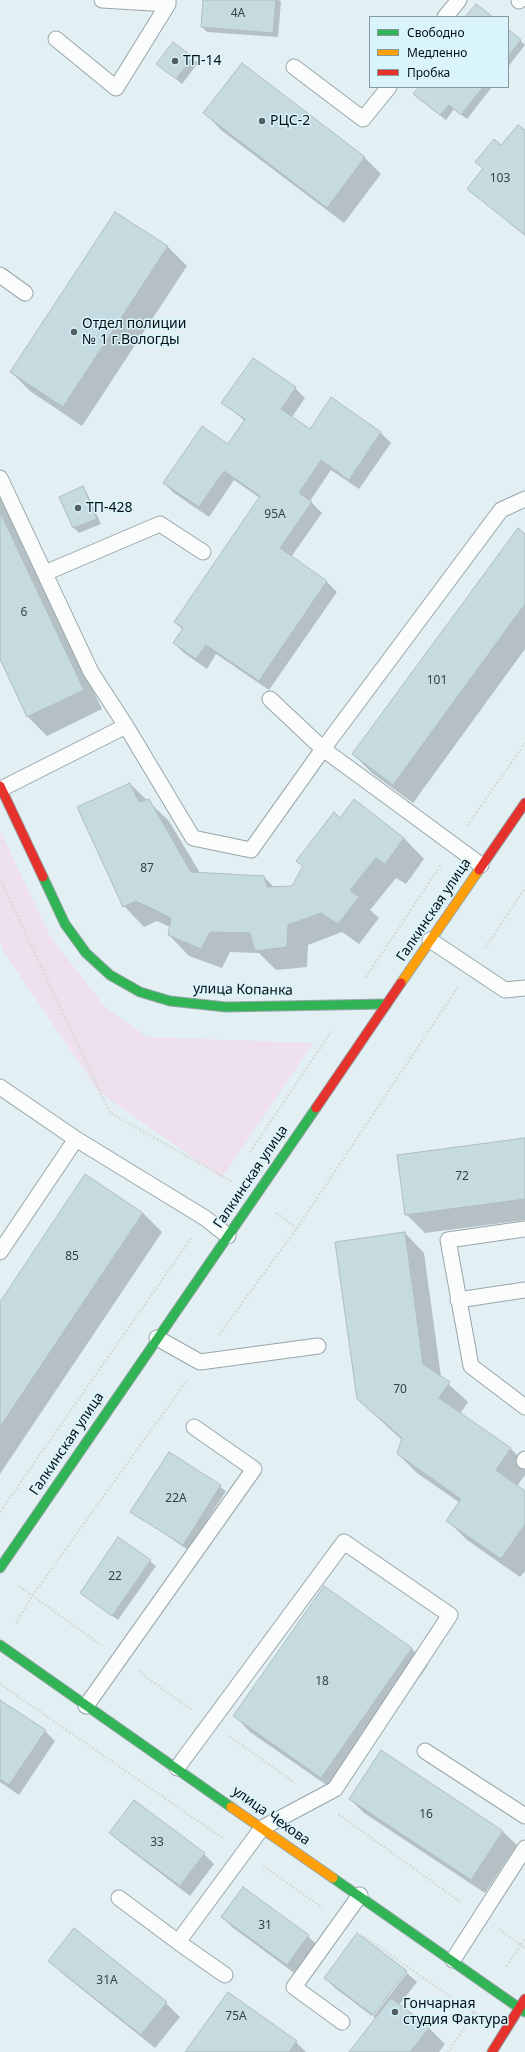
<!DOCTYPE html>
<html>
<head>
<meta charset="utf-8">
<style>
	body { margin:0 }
	#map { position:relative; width:525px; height:2052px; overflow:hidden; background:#e2f0f4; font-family:"Noto Sans",sans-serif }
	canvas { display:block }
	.legend { position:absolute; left:369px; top:16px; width:140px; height:72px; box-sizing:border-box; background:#daf4fc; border:1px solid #85999f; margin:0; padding:5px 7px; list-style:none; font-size:12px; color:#051013 }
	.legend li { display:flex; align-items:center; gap:8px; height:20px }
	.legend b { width:20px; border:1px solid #85999f }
</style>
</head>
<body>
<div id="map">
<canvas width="525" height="2052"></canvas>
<ul class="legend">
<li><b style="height:5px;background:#30b455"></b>Свободно</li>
<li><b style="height:5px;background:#ff9f0a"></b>Медленно</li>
<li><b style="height:5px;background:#e5322d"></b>Пробка</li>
</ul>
</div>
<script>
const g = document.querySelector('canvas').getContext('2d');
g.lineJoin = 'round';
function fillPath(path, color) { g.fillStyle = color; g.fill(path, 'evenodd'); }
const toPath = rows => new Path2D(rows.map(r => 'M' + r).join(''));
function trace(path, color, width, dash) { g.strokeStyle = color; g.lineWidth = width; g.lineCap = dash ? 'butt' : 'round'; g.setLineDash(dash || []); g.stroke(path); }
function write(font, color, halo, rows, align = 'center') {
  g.font = font + ' "Noto Sans",sans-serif'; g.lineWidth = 3; g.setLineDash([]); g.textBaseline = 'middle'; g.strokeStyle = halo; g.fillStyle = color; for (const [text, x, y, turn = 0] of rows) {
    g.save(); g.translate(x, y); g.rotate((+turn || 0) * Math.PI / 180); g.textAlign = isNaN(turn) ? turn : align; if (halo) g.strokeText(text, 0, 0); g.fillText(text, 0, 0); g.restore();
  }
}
fillPath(toPath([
	[0,830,50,936,105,1007,147,1037,313,1043,222,1178,99,1092,4,952,0,943]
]), '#eee0ec');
fillPath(toPath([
	[204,0,279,0,281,2,278,37,207,32,202,27],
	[508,30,525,45,508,67],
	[174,44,198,63,182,84,158,64],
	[242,64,365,158,381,174,344,223,221,130,205,113],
	[420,87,492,87,467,119,454,109,446,120,419,99],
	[525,132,525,236,468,189,484,169,476,162],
	[115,213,168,247,187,266,82,426,30,391,11,372],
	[295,388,305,398,292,417,310,430,331,399,381,433,391,443,359,489,331,470,310,501,322,513,291,557,327,582,337,592,269,690,216,654,207,669,184,653,174,643,183,630,175,622,260,498,234,480,209,517,174,493,164,483,228,445,245,421,223,403],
	[82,488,87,493,101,524,79,533,74,528,61,497],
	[0,492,102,709,47,736,28,717,0,657],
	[525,535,525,649,413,803,372,773,353,754],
	[130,784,169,821,200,873,264,877,275,888,292,887,304,867,297,860,340,819,404,838,424,859,406,884,396,878,370,910,379,918,359,944,342,932,308,945,307,967,276,970,259,953,230,952,222,968,189,956,169,935,170,927,157,921,144,927,124,906],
	[525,1139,525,1220,425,1233,406,1214],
	[143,1213,162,1232,0,1474,0,1304],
	[405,1233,424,1253,441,1377,468,1402,460,1414,511,1449,525,1463,525,1475,517,1486,525,1492,525,1571,520,1577,467,1540,448,1521,460,1503,417,1473,398,1454,402,1440,357,1399],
	[169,1453,226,1491,188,1550,131,1511],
	[118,1538,156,1566,118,1620,81,1593],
	[324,1587,412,1649,428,1665,338,1793,250,1732,234,1715],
	[0,1701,45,1731,55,1741,19,1795,0,1782],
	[381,1751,503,1832,517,1845,485,1893,364,1813,350,1799],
	[111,1833,204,1854,214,1864,190,1896,121,1843],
	[243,1888,308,1936,318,1946,297,1975,232,1927,222,1917],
	[358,1935,406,1972,372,2016,335,1988,325,1978],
	[49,1961,166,2003,180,2017,155,2048,63,1974],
	[407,1973,417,1982,399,2005,429,2028,445,2044,439,2052,351,2052,376,2019,373,2017],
	[296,2042,306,2052,186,2052]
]), '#0003');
const building = toPath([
	[203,0,276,0,273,33,201,27,203,0],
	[476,4,493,17,465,17,476,4],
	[508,29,521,40,508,56,508,29],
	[173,42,193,57,176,79,156,64,173,42],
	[242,63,365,157,327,208,203,113,242,63],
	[419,87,483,87,461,115,449,105,440,115,413,94,419,87],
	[518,125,525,130,525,235,467,189,483,168,475,162,494,139,501,145,518,125],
	[115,212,168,246,63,407,10,372,115,212],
	[253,358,296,387,281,409,310,429,331,397,381,432,349,480,321,460,299,493,312,502,280,548,327,581,259,681,206,645,196,659,173,643,183,628,174,622,260,496,224,471,199,507,163,483,202,426,228,444,245,419,221,403,253,358],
	[83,486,97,519,73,528,59,497,83,486],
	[0,512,84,690,27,717,0,659,0,512],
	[518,528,525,534,525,604,393,785,352,754,518,528],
	[130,783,139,802,149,799,191,872,264,876,267,887,292,886,303,866,296,861,334,812,340,818,354,799,404,838,385,864,376,858,350,890,359,897,338,924,321,913,288,925,287,947,255,951,250,933,210,932,201,949,168,935,171,918,136,901,123,907,77,807,130,783],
	[525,1138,525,1199,405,1215,397,1155,525,1138],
	[85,1174,143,1213,0,1427,0,1302,85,1174],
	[405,1232,423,1364,450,1382,439,1398,511,1448,496,1470,525,1491,525,1524,501,1559,446,1521,461,1499,397,1454,402,1438,357,1399,335,1242,405,1232],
	[169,1452,221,1485,183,1545,130,1512,169,1452],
	[118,1537,151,1560,112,1616,80,1593,118,1537],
	[324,1586,412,1648,321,1778,233,1716,324,1586],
	[0,1700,46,1730,9,1785,0,1779,0,1700],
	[381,1750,503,1831,471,1880,349,1799,381,1750],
	[134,1800,205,1853,180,1886,109,1833,134,1800],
	[243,1887,309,1935,287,1965,221,1917,243,1887],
	[74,1928,167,2002,141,2035,48,1961,74,1928],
	[357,1933,407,1971,373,2015,324,1978,357,1933],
	[228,1992,297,2041,289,2052,185,2052,228,1992],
	[391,1998,430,2027,410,2052,349,2052,391,1998]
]);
fillPath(building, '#c6dbe0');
trace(building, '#b0bdc0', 1);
const lane = toPath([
	[102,0,168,4,168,0],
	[519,1,519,0],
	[445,17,459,0],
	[56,39,116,88,168,4],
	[294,67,363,119,389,87],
	[0,275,25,293],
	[0,478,91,672,126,726,1,789],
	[45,573,160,524,203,552],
	[126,726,193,838,251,850,323,749,270,699],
	[481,865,323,749,501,510,525,499],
	[430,940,505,990,525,988],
	[0,1087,76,1139,205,1218,228,1236],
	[525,1229,448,1240,471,1366,525,1407],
	[0,1252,76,1139],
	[458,1300,525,1290],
	[157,1338,200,1362,318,1346],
	[524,1461,525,1459],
	[86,1706,254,1469,194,1427],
	[425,1751,525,1816],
	[177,1768,344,1542,450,1615,335,1789,262,1828,178,1942,225,1975],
	[119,1898,178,1942],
	[453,1960,525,1848],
	[342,2022,294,1987,360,1895]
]);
const fast = toPath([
	[43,877,65,924,86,953,110,975,140,992,170,1001,226,1007,387,1004],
	[0,1568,316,1108],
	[0,1645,231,1807],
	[333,1878,525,2012]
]);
const slow = toPath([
	[401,983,479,870],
	[231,1807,333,1878]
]);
const jam = toPath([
	[0,786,43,877],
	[479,870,525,803],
	[316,1108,401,983],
	[492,2052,525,1999]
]);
trace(lane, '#99a5a9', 17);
trace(fast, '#99a5a9', 11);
trace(slow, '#99a5a9', 11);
trace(jam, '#99a5a9', 11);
trace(toPath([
	[467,826,525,743],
	[0,879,110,1113,231,1181,232,1180],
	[485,948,525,888],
	[366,977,441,865],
	[250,1152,331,1032],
	[276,1213,297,1228],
	[219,1335,297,1228,458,987],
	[0,1512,192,1237],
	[19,1586,101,1645],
	[16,1623,32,1596,187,1380],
	[138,1671,192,1710],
	[0,1684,224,1839],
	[229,1736,295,1783],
	[338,1814,462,1903],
	[263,1866,323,1908],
	[499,1929,521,1945,525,1938],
	[360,1934,474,2013,448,2052],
	[506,1966,521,1945,525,1948],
	[474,2012,482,2018]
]), '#d6dadb', 2.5, [2, 2]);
trace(lane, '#fbfdfd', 15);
trace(fast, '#30b455', 9);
trace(slow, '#ff9f0a', 9);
trace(jam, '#e5322d', 9);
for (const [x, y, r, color] of [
	[175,61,4,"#525e62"],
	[262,121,4,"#525e62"],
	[74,332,4,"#525e62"],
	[78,508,4,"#525e62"],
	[395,2012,4,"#525e62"]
]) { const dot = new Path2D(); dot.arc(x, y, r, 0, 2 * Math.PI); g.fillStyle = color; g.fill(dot); trace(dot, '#daf4fc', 1.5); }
write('12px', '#354346', null, [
	["4А",238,14],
	["103",500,179],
	["95А",275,515],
	["6",24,613],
	["101",437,681],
	["87",147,869],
	["72",462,1177],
	["85",72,1257],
	["70",400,1390],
	["22А",176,1499],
	["22",115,1577],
	["18",322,1682],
	["16",426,1815],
	["33",157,1843],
	["31",265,1926],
	["31А",107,1981],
	["75А",236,2017]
]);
write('14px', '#051013', '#daf4fc', [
	["ТП-14",183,61],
	["РЦС-2",270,121],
	["Отдел полиции",82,324],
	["№ 1 г.Вологды",82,340],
	["ТП-428",86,508],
	["Гончарная",403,2004],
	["студия Фактура",403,2020]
], 'left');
write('14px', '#051013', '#daf4fc', [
	["Галкинская улица",434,910,-56],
	["улица Копанка",243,990,1],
	["Галкинская улица",251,1177,-56],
	["Галкинская улица",67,1444,-56],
	["улица Чехова",271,1816,35]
]);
</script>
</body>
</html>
